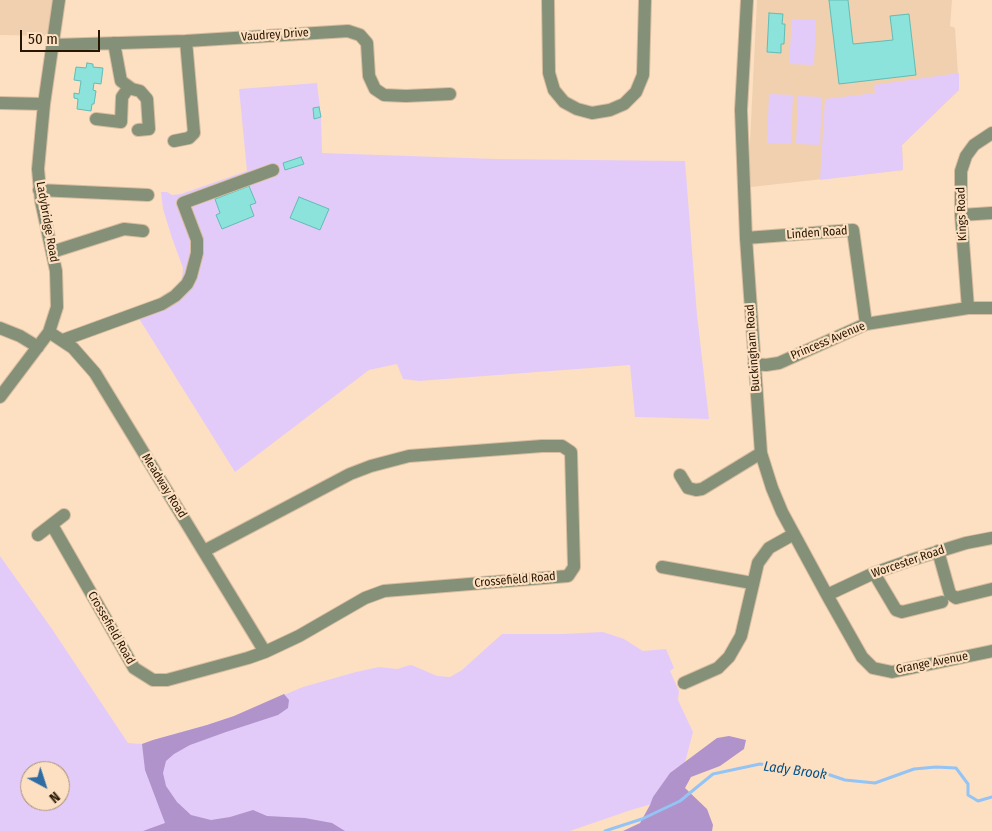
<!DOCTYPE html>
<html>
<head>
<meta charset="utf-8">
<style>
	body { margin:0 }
	#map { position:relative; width:992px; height:831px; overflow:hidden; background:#fde0c1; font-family:"Fira Sans Condensed",sans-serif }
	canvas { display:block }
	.north { position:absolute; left:20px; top:761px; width:50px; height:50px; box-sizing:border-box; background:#fde0c1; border:1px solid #a78f75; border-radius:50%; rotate:140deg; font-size:14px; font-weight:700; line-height:20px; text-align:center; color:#271602 }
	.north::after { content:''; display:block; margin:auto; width:18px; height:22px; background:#2f6ca4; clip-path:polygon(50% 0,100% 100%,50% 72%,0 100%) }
	.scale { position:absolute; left:20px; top:30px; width:80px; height:22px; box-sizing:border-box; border:2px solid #271602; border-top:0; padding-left:6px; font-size:15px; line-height:18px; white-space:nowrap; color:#271602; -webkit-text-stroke:4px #fde0c1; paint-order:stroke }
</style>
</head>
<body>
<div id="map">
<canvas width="992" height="831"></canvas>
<div class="north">N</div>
<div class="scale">50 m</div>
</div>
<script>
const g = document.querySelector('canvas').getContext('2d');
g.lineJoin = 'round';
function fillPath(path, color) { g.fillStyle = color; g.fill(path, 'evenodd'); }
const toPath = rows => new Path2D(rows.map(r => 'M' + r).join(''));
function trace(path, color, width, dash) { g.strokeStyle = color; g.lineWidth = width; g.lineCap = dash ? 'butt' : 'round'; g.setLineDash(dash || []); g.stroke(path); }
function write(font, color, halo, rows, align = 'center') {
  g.font = font + ' "Fira Sans Condensed",sans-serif'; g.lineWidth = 4.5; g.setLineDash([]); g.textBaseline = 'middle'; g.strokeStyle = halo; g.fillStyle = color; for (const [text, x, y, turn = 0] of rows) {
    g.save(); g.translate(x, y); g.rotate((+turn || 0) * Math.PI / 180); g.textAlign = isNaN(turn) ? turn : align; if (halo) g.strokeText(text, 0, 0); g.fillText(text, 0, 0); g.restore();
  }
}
fillPath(toPath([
	[0,0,58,0,54,36,0,35],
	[757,0,952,0,950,26,955,28,959,90,902,145,903,170,751,187,749,162]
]), '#f0d0ae');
fillPath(toPath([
	[792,19,816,20,814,65,789,64],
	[959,73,959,90,902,145,903,170,820,180,825,99,875,93,874,85],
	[317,83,321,116,322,153,496,159,685,161,697,315,709,419,635,417,630,365,419,381,403,379,397,364,369,370,235,472,133,309,166,295,177,286,182,278,183,268,172,238,163,209,161,192,167,192,172,195,181,194,247,171,239,89],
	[769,94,793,95,791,144,767,143],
	[798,96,822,97,820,145,796,144],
	[0,556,52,629,128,743,142,744,153,740,207,725,234,716,303,687,356,672,379,667,397,669,410,665,414,666,437,676,450,677,462,670,502,634,562,634,603,632,624,639,643,651,666,649,674,668,670,671,679,691,678,700,693,732,676,797,631,810,570,831,0,831],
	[30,771,60,771,60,801,30,801]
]), '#e3cbf9');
fillPath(toPath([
	[284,694,289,700,288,708,278,715,226,732,190,745,174,754,166,761,163,773,166,786,177,802,191,815,211,820,230,817,253,810,267,816,305,818,332,823,345,831,143,831,165,823,145,770,142,744,153,740,207,725,234,716],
	[729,736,746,740,744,749,720,766,691,777,685,788,707,809,713,825,712,831,623,831,640,823,650,805,653,797,670,773,717,738]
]), '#b093ca');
trace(toPath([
	[605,831,642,819,680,801,713,774,760,764,818,771,845,780,875,783,914,769,936,767,956,768,968,784,968,795,978,801,992,797]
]), '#94c4f5', 3);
const building = toPath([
	[829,0,848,0,853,44,893,40,890,16,909,14,916,75,839,84,829,0],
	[769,13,783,14,782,24,785,24,784,44,781,44,781,53,767,52,769,13],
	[87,63,93,64,93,67,103,68,101,84,94,83,93,90,96,91,94,104,92,104,91,111,77,109,78,99,74,98,74,93,79,94,81,81,74,80,76,67,86,68,87,63],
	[319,107,321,117,314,119,313,108,319,107],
	[301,157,304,164,285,170,283,163,301,157],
	[249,186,256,203,250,205,254,216,222,229,216,215,220,213,215,199,249,186],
	[299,197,329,209,320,230,290,218,299,197]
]);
fillPath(building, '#8be3db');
trace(building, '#62bcb5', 1);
const minor = toPath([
	[548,0,549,73,554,90,564,102,577,109,592,113,610,110,624,104,636,92,643,75,645,0],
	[747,0,741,110,746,238,761,453,772,488,782,512,827,595,862,657,873,668,892,672,992,651],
	[114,43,121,81,132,89,140,91,147,99,149,129,138,130],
	[53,45,186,41,348,31,360,35,367,43,369,76,375,89,384,95,406,96,450,94],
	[0,103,44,104],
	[96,119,121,122,122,97,129,87],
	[174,141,189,138,194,133,186,41],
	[39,190,148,195],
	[961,215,992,213],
	[746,238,853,230,866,324],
	[52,252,124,229,143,231],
	[968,308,961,215,961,171,966,156,974,145,992,133],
	[0,328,20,336,38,347],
	[49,332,73,348,95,373,265,652],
	[63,340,162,304,175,296,187,284,191,276,197,253,197,240,183,203,273,170],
	[754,364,766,365,779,363,866,324,968,308,992,308],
	[0,397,49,332,57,307,56,271,41,201,38,169,44,104,59,0],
	[680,475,688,488,696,490,702,489,761,453],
	[52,525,134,668,153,680,167,680,248,658,265,652,299,636,365,598,384,591,568,576,574,567,571,452,562,446,542,446,409,456,371,466,350,474,204,551],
	[38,535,64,515],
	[938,551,950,594,956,598,992,589],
	[662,567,752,583],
	[874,573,896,610,902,612,942,602],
	[827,595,874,573,911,560,966,543,992,538],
	[684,683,718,668,729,657,741,636,758,563,769,548,794,534]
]);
trace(minor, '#d6bc9f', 14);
trace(minor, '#849077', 12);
write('12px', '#271602', '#fde0c1', [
	["Vaudrey Drive",275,35,-4],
	["Kings Road",962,214,-92],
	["Ladybridge Road",47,222,80],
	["Linden Road",817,233,-4],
	["Princess Avenue",828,341,-23],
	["Buckingham Road",753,348,-94],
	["Meadway Road",164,486,58],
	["Worcester Road",908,562,-19],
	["Crossefield Road",515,580,-5],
	["Crossefield Road",111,628,60],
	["Grange Avenue",932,663,-11]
]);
write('italic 14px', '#03528b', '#fde0c1', [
	["Lady Brook",795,771,8]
]);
</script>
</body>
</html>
